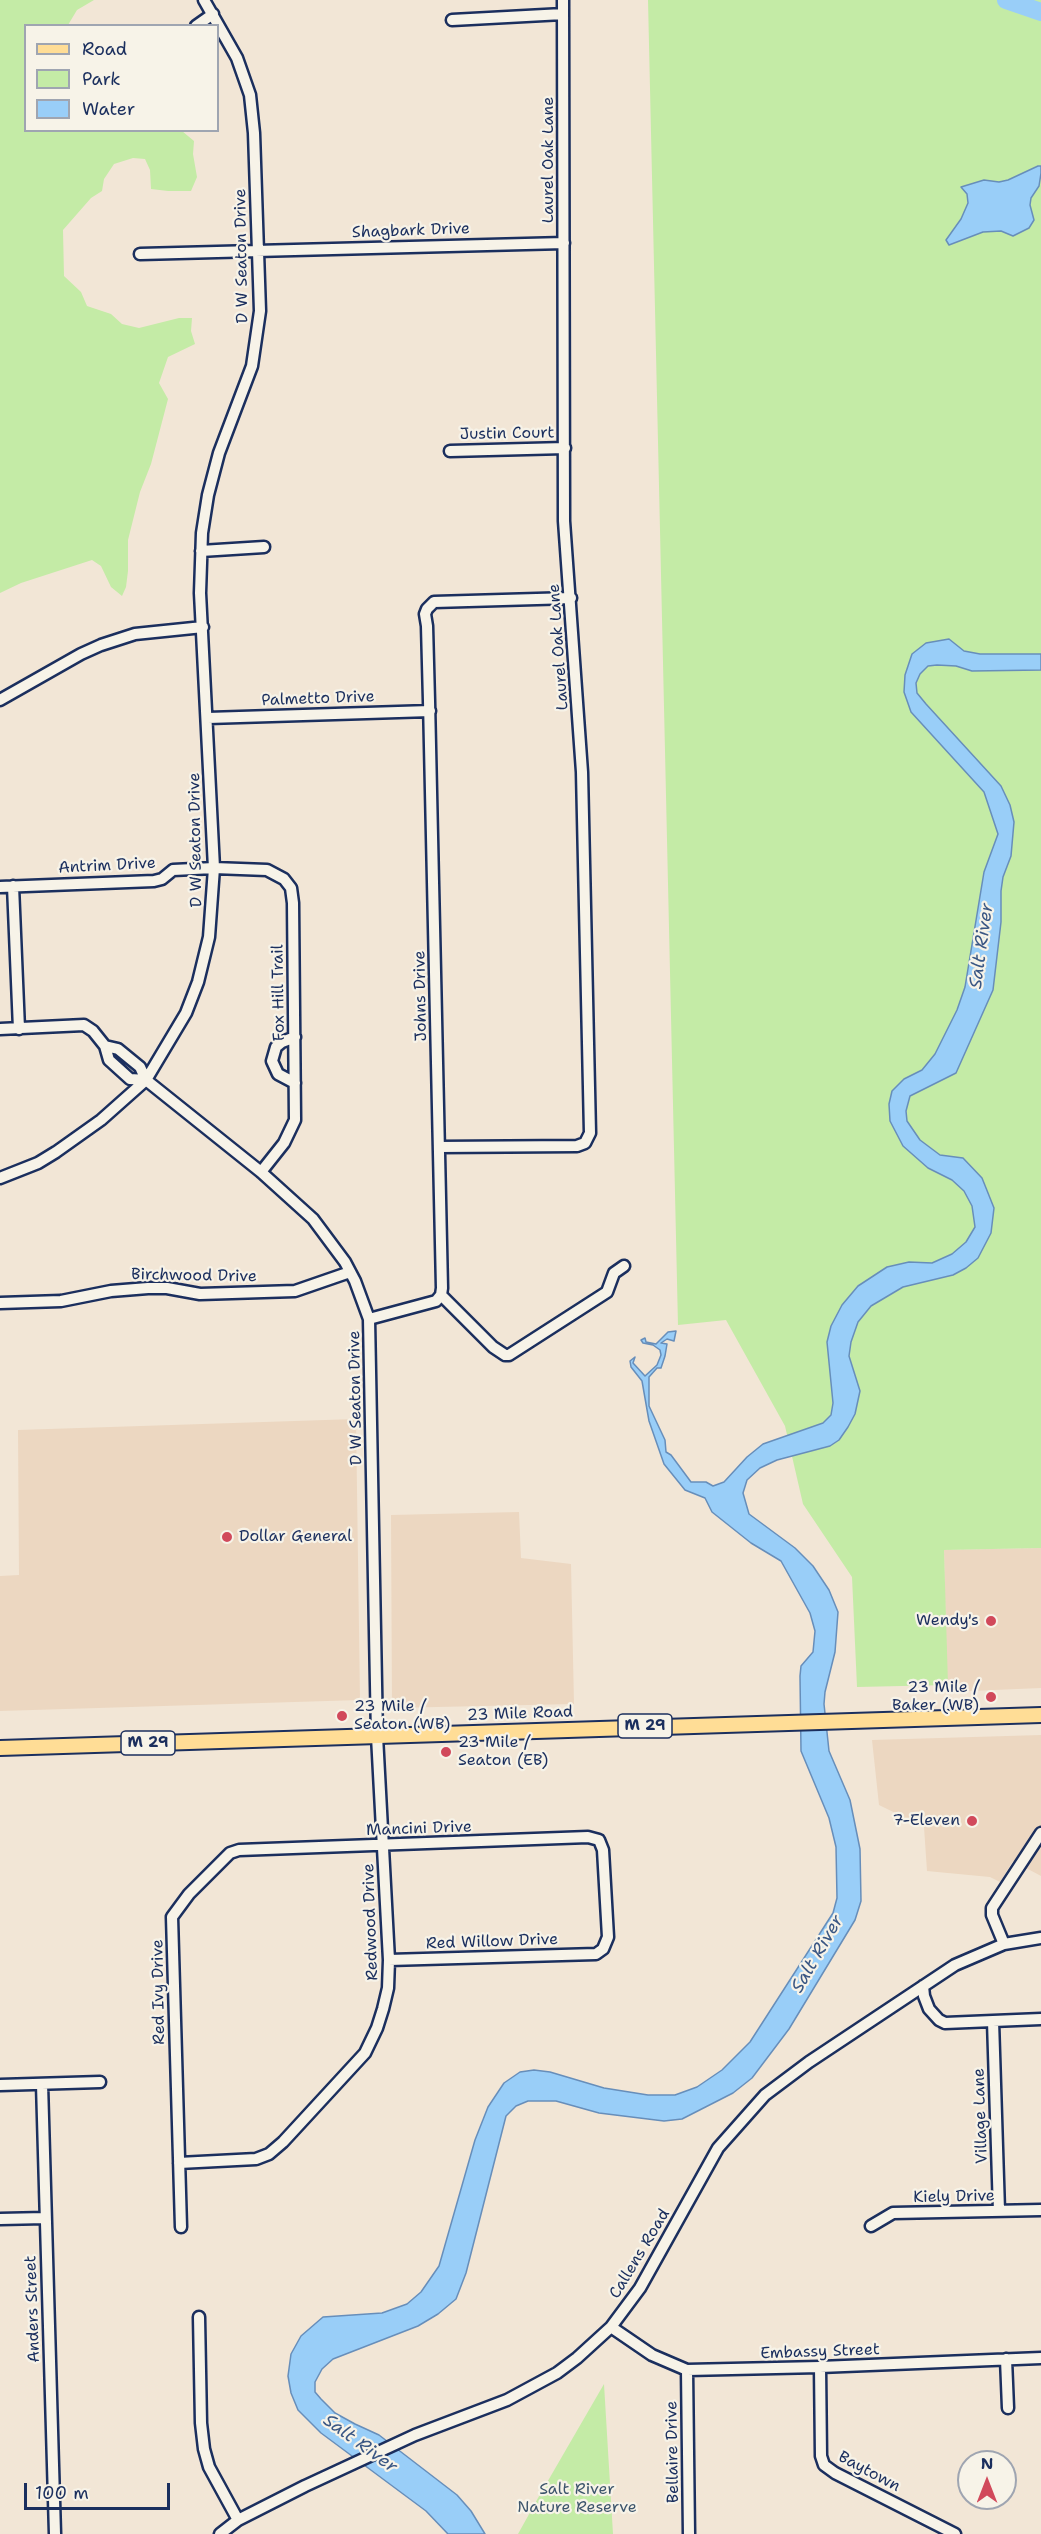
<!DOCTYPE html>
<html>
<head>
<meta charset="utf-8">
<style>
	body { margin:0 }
	#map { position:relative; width:1041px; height:2534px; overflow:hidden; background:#f2e6d6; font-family:"Shantell Sans",sans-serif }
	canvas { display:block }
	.legend { position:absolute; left:24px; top:24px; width:195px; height:108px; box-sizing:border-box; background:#f7f3e8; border:2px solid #9fa5b1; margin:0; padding:8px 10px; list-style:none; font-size:18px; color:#1b2f5e }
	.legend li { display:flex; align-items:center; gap:12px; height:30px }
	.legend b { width:30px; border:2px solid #9fa5b1 }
	.north { position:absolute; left:957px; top:2450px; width:60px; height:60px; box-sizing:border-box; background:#f7f3e8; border:2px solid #9fa5b1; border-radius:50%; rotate:0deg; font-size:16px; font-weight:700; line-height:24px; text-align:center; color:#1b2f5e }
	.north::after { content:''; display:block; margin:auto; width:21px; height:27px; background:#d1495b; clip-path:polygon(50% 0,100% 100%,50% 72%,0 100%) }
	.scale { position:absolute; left:24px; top:2483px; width:146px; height:27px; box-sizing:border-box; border:3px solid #1b2f5e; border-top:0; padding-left:8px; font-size:18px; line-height:21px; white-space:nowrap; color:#1b2f5e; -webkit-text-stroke:4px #f7f3e8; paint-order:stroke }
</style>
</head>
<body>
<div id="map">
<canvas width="1041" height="2534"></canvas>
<ul class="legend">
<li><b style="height:8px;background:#ffdd96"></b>Road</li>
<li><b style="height:16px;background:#c4eba6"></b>Park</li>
<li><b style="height:16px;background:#99cef8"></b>Water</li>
</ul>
<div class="north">N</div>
<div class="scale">100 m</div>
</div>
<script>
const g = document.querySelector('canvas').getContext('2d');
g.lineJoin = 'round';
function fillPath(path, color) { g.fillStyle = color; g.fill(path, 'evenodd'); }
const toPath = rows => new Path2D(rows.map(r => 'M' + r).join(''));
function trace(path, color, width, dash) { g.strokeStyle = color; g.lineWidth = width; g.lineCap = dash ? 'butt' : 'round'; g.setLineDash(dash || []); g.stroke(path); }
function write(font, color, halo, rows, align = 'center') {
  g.font = font + ' "Shantell Sans",sans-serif'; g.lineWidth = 4.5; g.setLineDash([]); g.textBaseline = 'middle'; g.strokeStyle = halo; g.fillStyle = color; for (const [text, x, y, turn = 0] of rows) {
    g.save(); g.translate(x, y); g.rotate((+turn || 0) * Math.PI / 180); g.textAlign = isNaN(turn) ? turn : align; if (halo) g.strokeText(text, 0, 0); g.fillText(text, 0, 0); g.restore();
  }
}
fillPath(toPath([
	[356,1419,360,1700,0,1711,0,1576,19,1575,18,1430],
	[519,1512,521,1558,571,1564,574,1704,392,1708,391,1515],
	[1041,1548,1041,1688,947,1692,944,1550],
	[1041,1735,1041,1876,1013,1861,1000,1882,990,1877,927,1871,924,1827,879,1805,872,1740]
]), '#ecd7c1');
fillPath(toPath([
	[0,0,94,0,77,10,68,25,26,26,26,130,182,131,194,141,193,154,197,177,191,191,168,191,151,189,150,170,145,159,133,158,114,164,104,179,102,191,91,198,63,230,64,276,81,292,87,306,111,314,122,324,139,328,179,318,192,318,191,331,195,344,168,357,159,383,168,399,151,464,140,492,128,540,128,571,126,587,122,596,111,587,101,566,92,560,21,583,0,593],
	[648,0,1041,0,1041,1548,944,1550,948,1685,857,1687,852,1577,803,1504,785,1426,726,1320,678,1325],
	[604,2384,613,2534,518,2534,538,2498]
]), '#c4eba6');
const water = toPath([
	[1038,166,1041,166,1041,173,1039,186,1031,198,1030,205,1034,220,1029,228,1013,236,1001,231,983,232,949,245,946,240,961,219,968,203,967,194,961,187,984,180,999,182,1008,180,1038,166],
	[949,639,964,651,980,654,1041,654,1041,670,972,671,956,666,937,665,928,666,920,674,916,683,917,693,926,704,1001,786,1010,805,1014,822,1011,856,1003,877,1001,891,1001,922,993,990,956,1073,910,1096,906,1111,907,1121,920,1140,940,1155,963,1158,982,1178,994,1208,991,1233,978,1258,966,1268,953,1275,903,1287,871,1306,858,1322,851,1342,849,1356,860,1391,855,1414,848,1427,839,1440,830,1446,777,1460,760,1468,747,1480,743,1493,749,1514,795,1548,813,1566,829,1590,838,1612,835,1652,825,1692,824,1704,829,1751,850,1800,860,1849,861,1901,855,1920,789,2029,752,2078,733,2093,682,2119,664,2121,599,2113,556,2101,528,2101,516,2106,506,2116,466,2273,456,2299,438,2314,418,2326,333,2359,322,2369,315,2382,315,2392,321,2399,335,2413,355,2424,379,2435,457,2495,471,2511,485,2534,448,2534,426,2511,321,2433,298,2410,291,2393,288,2376,291,2354,301,2336,323,2317,382,2313,407,2304,421,2292,439,2266,475,2140,488,2107,504,2083,520,2072,534,2070,550,2072,604,2088,648,2095,675,2095,697,2087,722,2070,750,2042,833,1913,837,1898,836,1847,829,1818,801,1751,800,1676,801,1666,813,1652,815,1631,810,1613,781,1561,751,1543,712,1512,705,1498,685,1490,664,1464,649,1421,642,1381,631,1367,630,1361,635,1357,633,1363,645,1376,657,1365,661,1355,660,1350,653,1345,643,1343,641,1340,645,1338,646,1342,656,1344,668,1332,676,1331,674,1341,667,1339,661,1343,667,1344,665,1356,661,1368,657,1368,649,1377,649,1406,665,1440,666,1452,671,1455,691,1482,706,1482,713,1486,724,1482,747,1457,763,1444,823,1423,831,1415,833,1403,827,1342,831,1326,842,1305,858,1286,887,1267,909,1262,932,1263,952,1254,966,1242,975,1227,972,1206,964,1191,952,1180,928,1168,903,1146,890,1121,889,1104,892,1091,904,1079,922,1070,935,1054,957,1010,965,987,984,872,998,834,984,792,911,712,904,692,905,675,912,654,926,643,949,639]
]);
fillPath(water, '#99cef8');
trace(water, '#678eba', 1.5);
trace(toPath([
	[1006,0,1041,12]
]), '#99cef8', 18);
const minor = toPath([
	[452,20,563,14],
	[196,26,213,14],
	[140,254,564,243],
	[450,451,565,448],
	[201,551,264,547],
	[0,700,81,654,101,645,135,634,203,627],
	[208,718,430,711],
	[13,886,19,1029],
	[0,887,154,881,162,879,173,870,214,868,267,870,284,879,291,888,293,903,295,1120,284,1143,261,1172],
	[0,1029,84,1025,93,1031,105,1046],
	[295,1037,282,1042,276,1047,272,1061,278,1074,295,1083],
	[146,1080,130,1079,109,1060,105,1046,118,1049,140,1067,146,1080,261,1172,313,1219,345,1262,355,1281,369,1319,377,1736,389,1960,388,1988,383,2009,377,2028,365,2053,283,2142,269,2154,256,2159,179,2163],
	[439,1147,577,1146,585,1143,590,1133,582,772,564,521,563,0],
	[0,1178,38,1163,56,1152,101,1120,146,1080,186,1013,198,982,209,937,214,868,200,593,202,533,208,495,219,453,252,366,260,311,254,133,250,95,237,58,204,0],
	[441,1295,493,1347,505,1355,509,1355,607,1292,614,1273,624,1266],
	[0,1303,61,1301,111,1291,148,1288,167,1288,200,1294,295,1291,350,1272],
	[369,1319,436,1301,441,1295,442,1288,429,701,427,626,425,614,427,609,434,602,571,598],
	[1004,1944,992,1915,992,1908,1041,1833],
	[923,1986,924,1996,929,2009,939,2020,945,2023,1041,2019],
	[993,2021,999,2211],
	[42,2084,55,2534],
	[0,2085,100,2082],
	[0,2219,45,2218],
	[871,2226,893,2213,1041,2210],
	[181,2227,172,1917,189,1894,230,1853,239,1850,588,1837,599,1840,603,1850,608,1937,603,1949,596,1954,389,1960],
	[199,2317,201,2423,204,2449,209,2467,238,2520],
	[611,2327,652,2355,687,2370,820,2367,1041,2358],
	[1006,2359,1008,2408],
	[820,2367,821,2456,824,2465,835,2473,955,2534],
	[687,2370,689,2534],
	[220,2534,238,2520,305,2486,415,2435,507,2400,557,2373,577,2358,611,2327,640,2288,718,2148,765,2095,809,2062,955,1965,1004,1944,1041,1938]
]);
const major = toPath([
	[0,1748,1041,1715]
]);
trace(minor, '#1b2f5e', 15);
trace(major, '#1b2f5e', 18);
trace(minor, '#f7f3e8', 10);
trace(major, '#ffdd96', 14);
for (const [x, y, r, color] of [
	[227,1537,6,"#d1495b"],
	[991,1621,6,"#d1495b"],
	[991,1697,6,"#d1495b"],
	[342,1716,6,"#d1495b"],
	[446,1752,6,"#d1495b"],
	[972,1821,6,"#d1495b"]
]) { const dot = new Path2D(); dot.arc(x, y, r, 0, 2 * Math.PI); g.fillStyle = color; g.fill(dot); trace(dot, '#f7f3e8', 2); }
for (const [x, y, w] of [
	[645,1726,54],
	[148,1743,54]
]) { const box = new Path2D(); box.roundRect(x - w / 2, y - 12, w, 24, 4.5); g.fillStyle = '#f7f3e8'; g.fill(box); trace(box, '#1b2f5e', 1.5); }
write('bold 15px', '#1b2f5e', null, [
	["M 29",645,1726],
	["M 29",148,1743]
]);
write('16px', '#1b2f5e', '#f7f3e8', [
	["Laurel Oak Lane",549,160,-90],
	["Shagbark Drive",411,231,-2],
	["D W Seaton Drive",242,256,-91],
	["Justin Court",507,434,-1],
	["Laurel Oak Lane",559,647,-94],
	["Palmetto Drive",318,699,-2],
	["D W Seaton Drive",196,840,-91],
	["Antrim Drive",107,866,-3],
	["Fox Hill Trail",279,993,-91],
	["Johns Drive",421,996,-91],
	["Birchwood Drive",194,1276,1],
	["D W Seaton Drive",356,1398,-91],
	["23 Mile Road",520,1714,-2],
	["Mancini Drive",419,1829,-2],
	["Redwood Drive",371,1922,-92],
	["Red Willow Drive",492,1942,-2],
	["Red Ivy Drive",159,1992,-91],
	["Village Lane",981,2116,-92],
	["Kiely Drive",954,2197,-1],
	["Callens Road",640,2254,-59],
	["Anders Street",33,2309,-92],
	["Embassy Street",820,2352,-2],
	["Bellaire Drive",673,2452,-91],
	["Baytown",869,2472,28]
]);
write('16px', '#1b2f5e', '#f7f3e8', [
	["Dollar General",239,1537],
	["Wendy's",979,1621,"right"],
	["23 Mile /",979,1688,"right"],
	["Baker (WB)",979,1706,"right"],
	["23 Mile /",354,1707],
	["Seaton (WB)",354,1725],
	["23 Mile /",458,1743],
	["Seaton (EB)",458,1761],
	["7-Eleven",960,1821,"right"]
], 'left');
write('16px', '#3d556c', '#f7f3e8', [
	["Salt River",577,2490],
	["Nature Reserve",577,2508]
]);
write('italic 18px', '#3a5784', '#f7f3e8', [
	["Salt River",982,946,-82],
	["Salt River",818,1954,-60],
	["Salt River",360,2444,36]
]);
</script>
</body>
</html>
